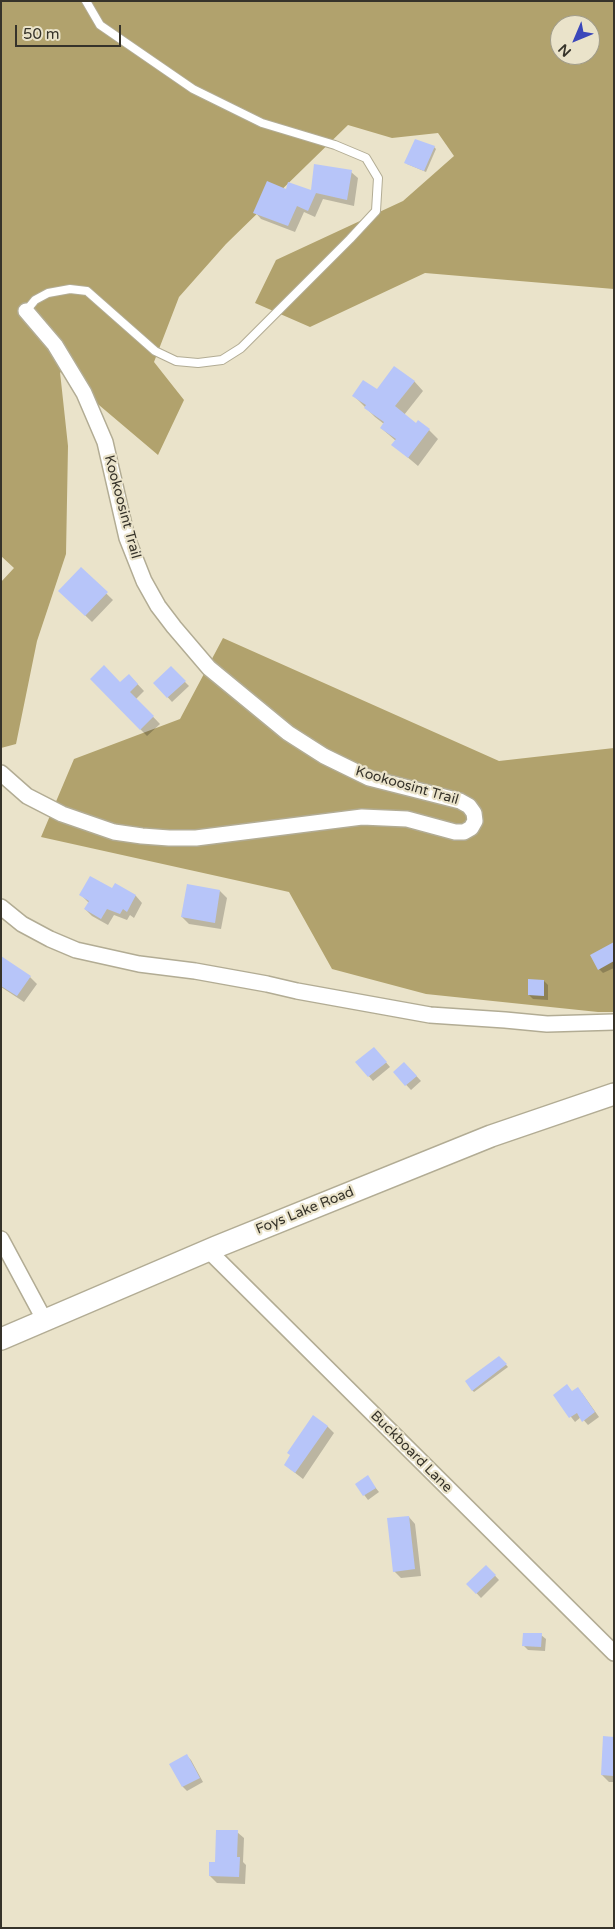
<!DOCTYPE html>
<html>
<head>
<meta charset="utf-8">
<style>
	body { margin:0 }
	#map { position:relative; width:615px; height:1929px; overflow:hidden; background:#eae3ca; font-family:"Varela Round",sans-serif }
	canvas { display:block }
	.frame { position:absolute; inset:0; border:2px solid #36332a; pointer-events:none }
	.north { position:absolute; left:550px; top:15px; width:50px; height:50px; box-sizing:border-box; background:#eae3ca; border:1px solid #a29d8a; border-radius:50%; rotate:225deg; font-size:14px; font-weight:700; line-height:20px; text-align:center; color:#36332a }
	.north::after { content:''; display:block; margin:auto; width:18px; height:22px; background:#3b47ba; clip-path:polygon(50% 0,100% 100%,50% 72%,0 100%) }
	.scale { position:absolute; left:15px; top:25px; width:106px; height:22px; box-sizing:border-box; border:2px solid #36332a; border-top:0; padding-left:6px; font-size:15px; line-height:18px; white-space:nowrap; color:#36332a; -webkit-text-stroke:4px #eae3ca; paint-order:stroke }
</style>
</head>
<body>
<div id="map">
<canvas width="615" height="1929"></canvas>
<div class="frame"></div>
<div class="north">N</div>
<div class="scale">50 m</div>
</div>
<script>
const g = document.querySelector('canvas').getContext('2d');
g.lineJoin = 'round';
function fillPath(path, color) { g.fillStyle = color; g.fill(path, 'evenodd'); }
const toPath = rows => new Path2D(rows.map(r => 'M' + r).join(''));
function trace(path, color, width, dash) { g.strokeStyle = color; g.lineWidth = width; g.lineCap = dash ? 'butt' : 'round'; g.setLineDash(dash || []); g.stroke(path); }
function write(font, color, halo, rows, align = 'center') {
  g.font = font + ' "Varela Round",sans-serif'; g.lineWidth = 4.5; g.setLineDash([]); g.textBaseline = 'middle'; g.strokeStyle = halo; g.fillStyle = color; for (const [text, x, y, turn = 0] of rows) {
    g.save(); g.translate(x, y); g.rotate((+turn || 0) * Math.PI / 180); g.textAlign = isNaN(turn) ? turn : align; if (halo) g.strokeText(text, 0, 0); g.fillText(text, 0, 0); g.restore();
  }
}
fillPath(toPath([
	[1,1,614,1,614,289,425,273,310,327,255,303,276,260,403,201,454,156,438,133,392,138,348,125,226,244,179,297,154,362,184,400,158,455,60,372,68,446,66,554,37,641,16,744,1,748,1,582,14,568,1,556],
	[560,25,590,25,590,55,560,55],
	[223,638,499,761,614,748,614,1012,598,1012,426,994,332,969,289,892,41,837,74,759,180,719]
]), '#b1a26d');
fillPath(toPath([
	[434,147,436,149,426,172,407,164],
	[351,172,358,178,354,206,323,199,315,217,304,212,295,232,261,219,255,212,287,191,312,192],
	[414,381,423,391,404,415,416,425,429,430,438,439,418,466,393,445,396,441,381,428,384,424,375,417,354,396],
	[81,569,113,600,92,622,60,591],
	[171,668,189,686,172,702,155,683],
	[129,675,144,691,136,699,160,724,147,736,91,679,120,683],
	[115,885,136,896,142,903,134,918,130,915,127,920,114,915,108,925,92,916,85,909,89,903,81,895,112,890],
	[220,891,227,898,221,929,189,924,182,917],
	[614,944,614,968,603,973,599,969],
	[1,958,30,977,37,984,24,1002,1,987],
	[544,981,548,985,548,1000,533,999,529,995],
	[378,1053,390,1067,373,1081,357,1062],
	[409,1068,421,1081,411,1090,394,1072],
	[499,1357,508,1367,474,1392,472,1390],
	[573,1392,582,1393,599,1417,588,1425,581,1417,575,1422,554,1395],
	[327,1426,334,1433,303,1479,285,1465],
	[367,1477,379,1492,368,1500,356,1484],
	[409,1517,415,1524,421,1576,401,1578,394,1571],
	[486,1566,499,1580,481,1598,468,1584],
	[541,1635,546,1639,545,1651,528,1650,524,1646],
	[614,1738,614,1782,609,1782,602,1775],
	[187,1756,191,1760,203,1782,187,1791,183,1787,171,1764],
	[237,1832,244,1838,243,1862,246,1865,245,1884,217,1883,210,1876]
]), '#0003');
fillPath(toPath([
	[415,139,435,146,424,171,404,163],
	[314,164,352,170,347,200,316,193,308,211,297,206,288,226,253,213,267,181,286,189,288,182,311,190],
	[394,366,415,381,395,406,416,423,418,420,430,429,408,458,391,445,396,439,380,428,384,422,364,408,366,405,352,396,363,380,377,389],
	[81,567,108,592,85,616,58,591],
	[104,665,120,682,129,674,138,684,130,692,154,716,140,730,90,679],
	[171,666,186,681,167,698,153,683],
	[90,876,112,888,115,883,136,895,127,912,123,909,120,914,107,909,101,919,84,909,89,901,79,895],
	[187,884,220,890,215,923,181,917],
	[614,942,614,961,598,970,590,955],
	[1,956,31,976,17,996,1,986],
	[528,979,544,980,544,996,528,995],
	[374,1047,387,1062,368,1077,355,1062],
	[404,1062,417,1076,405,1086,393,1072],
	[499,1356,507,1364,472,1391,465,1381],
	[567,1384,572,1391,578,1387,595,1412,582,1422,577,1413,569,1418,553,1395],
	[313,1415,328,1426,295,1473,284,1465,290,1455,287,1453],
	[368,1475,376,1488,363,1496,355,1484],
	[409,1516,415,1569,393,1572,387,1518],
	[486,1565,496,1575,476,1594,466,1584],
	[523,1633,542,1633,541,1647,522,1646],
	[603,1736,614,1737,614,1776,601,1775],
	[187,1754,200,1778,182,1787,169,1764],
	[216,1830,238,1830,237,1857,240,1857,239,1877,209,1876,209,1862,215,1862]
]), '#b7c5f9');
const lane = toPath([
	[26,311,35,300,48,293,70,289,87,291,155,351,176,361,198,363,222,360,241,348,350,239,376,211,378,178,366,158,335,145,262,123,193,89,100,25,86,1]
]);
const street = toPath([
	[1,773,27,796,62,814,114,832,142,836,169,838,196,838,362,817,407,819,455,832,464,832,471,828,475,821,474,813,469,806,460,801,369,778,324,756,288,733,209,668,174,627,158,606,144,581,127,538,105,442,84,393,55,345,26,311],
	[1,907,22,924,50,939,76,950,139,964,195,971,267,984,297,991,430,1015,505,1020,547,1024,614,1022],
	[1,1239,45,1321],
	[208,1250,614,1653]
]);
const secondary = toPath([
	[1,1339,216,1247,491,1136,614,1094]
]);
trace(lane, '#b2ac94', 10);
trace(street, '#b2ac94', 18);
trace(secondary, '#b2ac94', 24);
trace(lane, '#fff', 8);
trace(street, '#fff', 15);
trace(secondary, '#fff', 21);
write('14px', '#36332a', '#eae3ca', [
	["Kookoosint Trail",122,507,75],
	["Kookoosint Trail",407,786,16],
	["Foys Lake Road",305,1211,-22],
	["Buckboard Lane",411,1452,45]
]);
</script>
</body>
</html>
